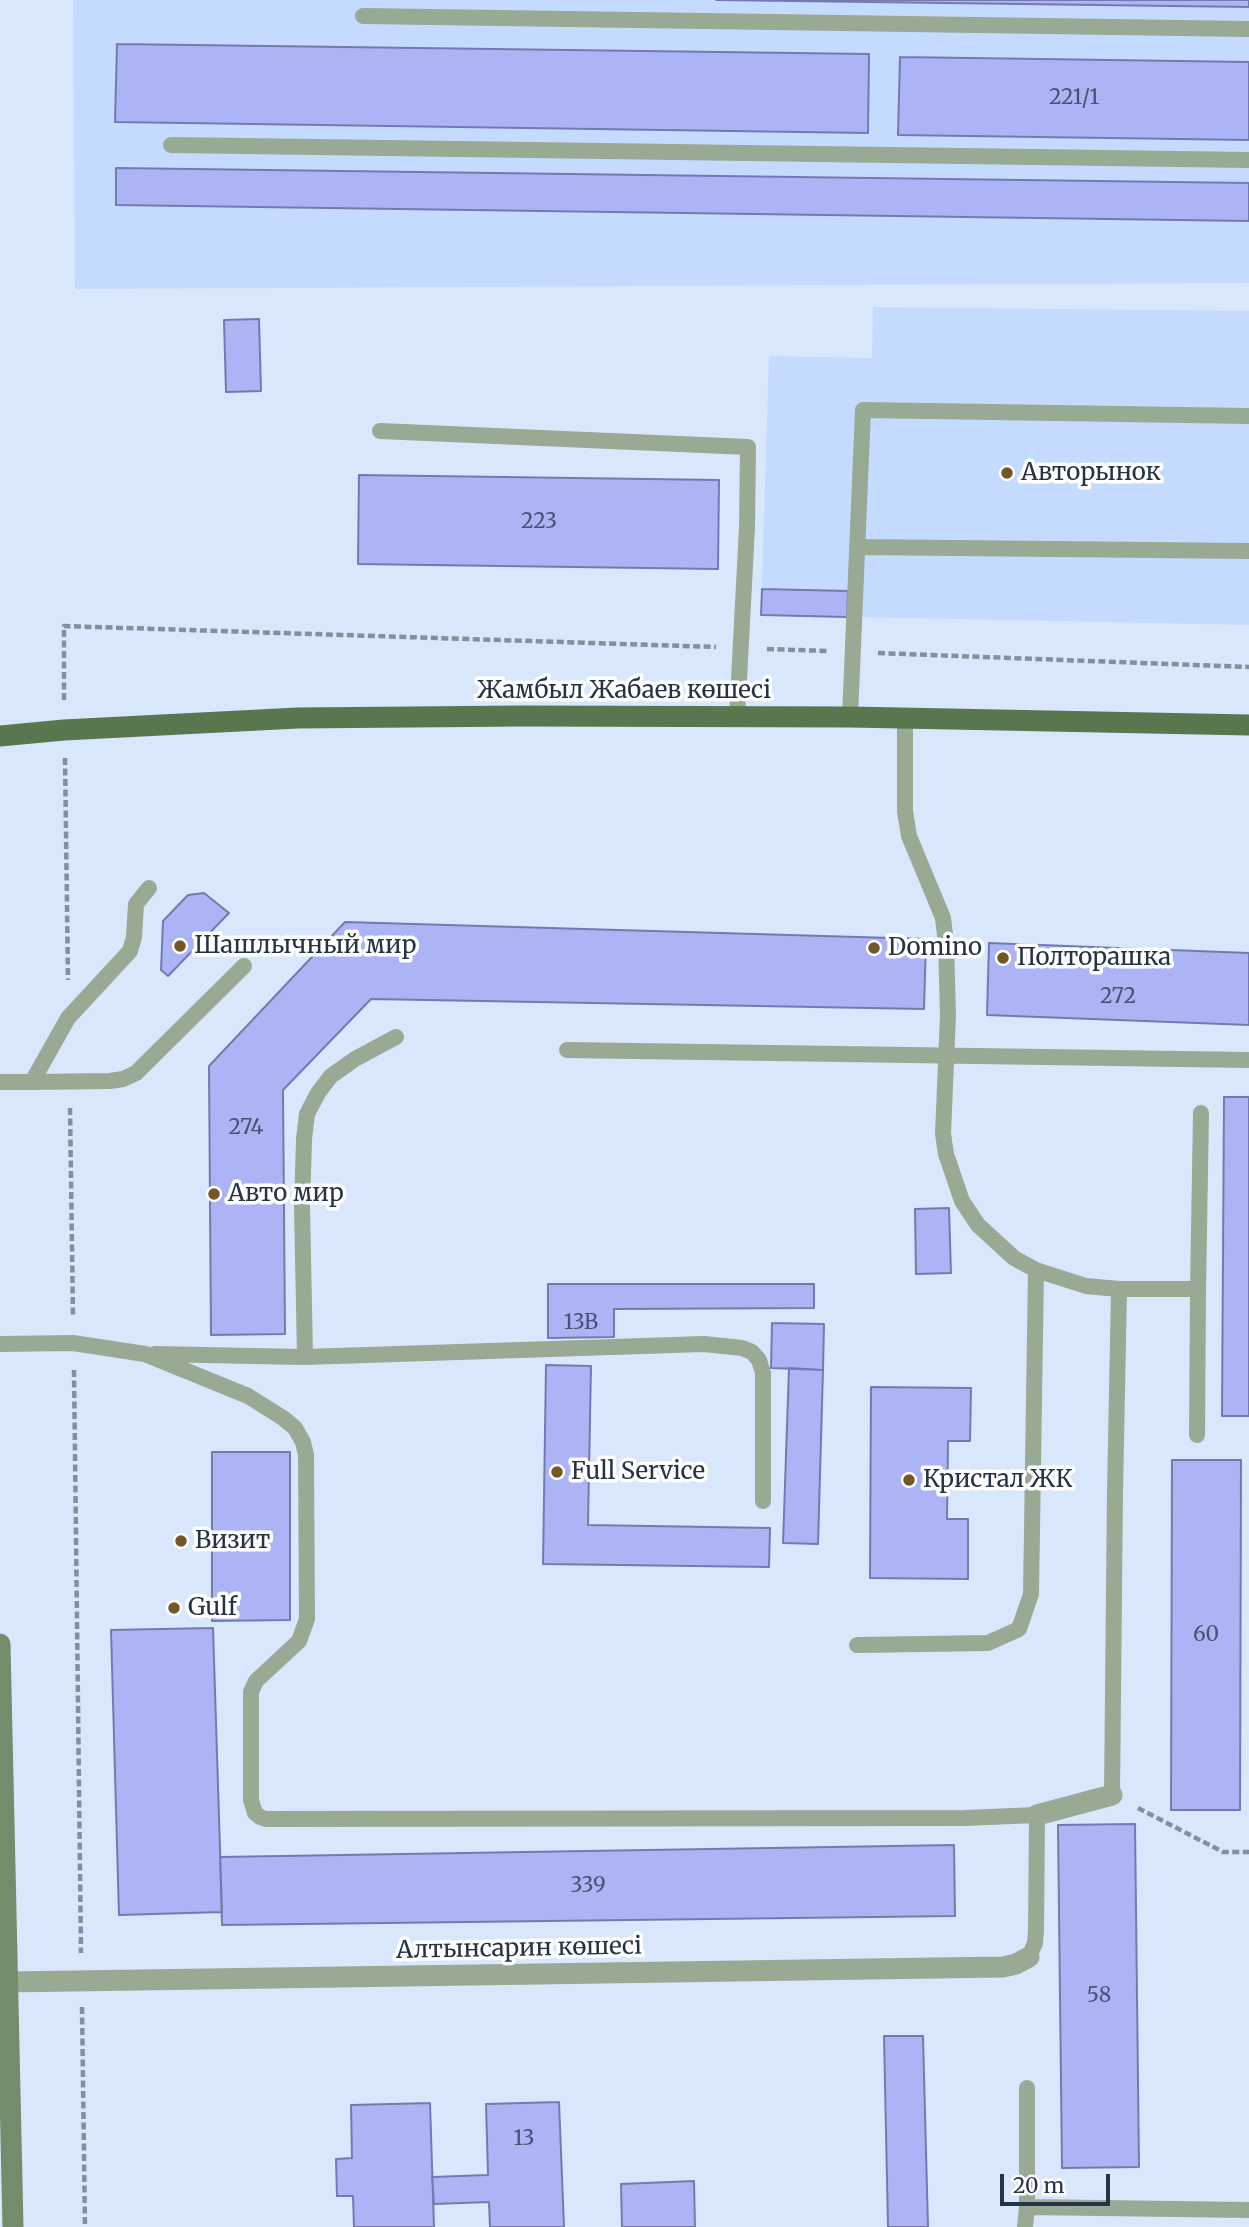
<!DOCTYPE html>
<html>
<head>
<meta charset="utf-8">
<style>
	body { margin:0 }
	#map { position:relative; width:1249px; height:2227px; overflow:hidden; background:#d9e7fc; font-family:Merriweather,serif }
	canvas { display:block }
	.scale { position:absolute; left:1000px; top:2174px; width:110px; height:32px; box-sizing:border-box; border:4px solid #253347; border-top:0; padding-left:9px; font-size:21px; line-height:24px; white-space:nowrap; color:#253347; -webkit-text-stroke:5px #fff; paint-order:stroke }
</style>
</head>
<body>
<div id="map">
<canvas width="1249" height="2227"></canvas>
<div class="scale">20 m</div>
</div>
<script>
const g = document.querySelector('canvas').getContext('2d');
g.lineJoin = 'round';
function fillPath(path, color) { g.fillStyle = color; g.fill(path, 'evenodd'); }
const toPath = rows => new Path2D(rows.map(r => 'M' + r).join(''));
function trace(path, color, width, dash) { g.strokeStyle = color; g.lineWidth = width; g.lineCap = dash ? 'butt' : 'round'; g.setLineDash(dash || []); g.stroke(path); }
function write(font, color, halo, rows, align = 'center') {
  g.font = font + ' Merriweather,serif'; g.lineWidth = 7; g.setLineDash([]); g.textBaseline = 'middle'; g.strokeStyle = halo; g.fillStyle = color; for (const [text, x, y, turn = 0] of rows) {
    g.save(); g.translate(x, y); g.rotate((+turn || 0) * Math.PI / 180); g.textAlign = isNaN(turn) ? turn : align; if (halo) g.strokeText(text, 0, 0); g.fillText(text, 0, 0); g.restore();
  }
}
fillPath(toPath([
	[73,0,1249,0,1249,283,75,289],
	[873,307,1249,311,1249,625,761,615,769,356,872,358]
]), '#c4dbff');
const building = toPath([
	[716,0,1249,0,1249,7,716,0],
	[117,44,869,54,868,133,115,122,117,44],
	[900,57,1249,62,1249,140,898,135,900,57],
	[116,168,1249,183,1249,221,116,205,116,168],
	[259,319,261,391,226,392,224,320,259,319],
	[359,475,719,480,718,569,358,564,359,475],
	[762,589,848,591,847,617,761,615,762,589],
	[204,893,229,913,168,976,161,970,163,921,188,895,204,893],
	[345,922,926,939,924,1009,371,999,283,1090,285,1334,211,1335,209,1066,345,922],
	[989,943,1249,953,1249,1025,987,1015,989,943],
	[1224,1097,1249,1097,1249,1416,1222,1416,1224,1097],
	[949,1208,951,1273,916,1274,915,1209,949,1208],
	[548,1284,814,1284,814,1308,614,1309,614,1337,548,1338,548,1284],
	[772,1323,824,1324,823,1370,771,1368,772,1323],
	[546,1365,591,1366,588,1525,770,1528,769,1567,543,1564,546,1365],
	[789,1368,823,1370,818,1544,783,1543,789,1368],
	[871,1387,971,1388,970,1441,948,1441,947,1519,968,1519,968,1579,870,1578,871,1387],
	[212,1452,290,1452,290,1620,212,1621,212,1452],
	[1172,1460,1241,1460,1240,1810,1171,1810,1172,1460],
	[213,1628,222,1912,119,1915,111,1630,213,1628],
	[1135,1824,1139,2167,1062,2168,1058,1825,1135,1824],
	[954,1845,955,1916,222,1925,220,1857,954,1845],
	[884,2036,923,2036,928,2227,888,2227,884,2036],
	[559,2102,564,2227,490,2227,489,2202,434,2204,432,2177,488,2175,486,2104,559,2102],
	[430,2103,434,2227,354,2227,353,2196,337,2196,336,2159,352,2158,351,2105,430,2103],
	[694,2181,695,2227,622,2227,621,2184,694,2181]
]);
fillPath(building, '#acb4f6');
trace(building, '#747ab0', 2);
trace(toPath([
	[767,649,828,651],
	[878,653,1249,667],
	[64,700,64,626,716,647],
	[65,758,68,980],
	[70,1108,73,1316],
	[74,1370,81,1953],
	[1138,1808,1223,1852,1249,1852],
	[82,2007,85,2227]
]), '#818fa4', 4.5, [7, 3.5]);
trace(toPath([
	[363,16,1249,29],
	[171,145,1249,160],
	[380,431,748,447,747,528,737,717],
	[857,547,1249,551],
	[850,717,863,410,1249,416],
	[905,719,905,811,909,836,943,918,946,943,948,1015,943,1134,946,1154,962,1201,978,1225,1014,1258,1036,1270,1086,1286,1119,1289,1115,1492,1112,1795],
	[567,1050,1249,1060],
	[0,1082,32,1082,68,1018,130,951,134,937,136,904,149,888],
	[32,1082,110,1081,123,1079,136,1073,244,966],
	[1119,1289,1198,1289,1197,1435],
	[1198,1289,1201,1113],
	[0,1344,73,1343,145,1354,248,1396,283,1418,295,1428,303,1442,306,1455,307,1619,299,1641,256,1681,251,1692,251,1800,255,1813,260,1817,266,1819,965,1818,1037,1815,1036,1930,1035,1943,1029,1957],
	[155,1354,305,1357,704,1344,742,1348,752,1352,759,1360,763,1373,763,1501],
	[305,1357,302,1206,304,1139,307,1114,318,1093,331,1076,355,1059,396,1037],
	[857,1645,988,1643,1019,1629,1031,1594,1036,1270],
	[1027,2088,1027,2207,1249,2210],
	[1025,2227,1027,2207]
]), '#98aa93', 16);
trace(toPath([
	[1037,1815,1112,1795],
	[7,1982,1003,1967,1016,1964,1029,1957]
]), '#98aa93', 21);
trace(toPath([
	[0,1644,13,2227]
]), '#738c6c', 21);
trace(toPath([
	[0,736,64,730,298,718,523,716,850,717,1249,725]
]), '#58774f', 21);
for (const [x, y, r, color] of [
	[1007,473,7,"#725729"],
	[180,946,7,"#725729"],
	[874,948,7,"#725729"],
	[1003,958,7,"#725729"],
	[214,1194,7,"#725729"],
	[557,1472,7,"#725729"],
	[909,1480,7,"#725729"],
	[181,1541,7,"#725729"],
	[174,1608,7,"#725729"]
]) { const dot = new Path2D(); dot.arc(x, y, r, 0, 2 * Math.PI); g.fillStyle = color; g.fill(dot); trace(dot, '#fff', 2.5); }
write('21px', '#475373', null, [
	["221/1",1074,98],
	["223",539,522],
	["272",1118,997],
	["274",246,1128],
	["13В",581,1323],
	["60",1206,1635],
	["339",588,1886],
	["58",1099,1996],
	["13",524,2139]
]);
write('24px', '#253347', '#fff', [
	["Авторынок",1021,473],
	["Шашлычный мир",194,946],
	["Domino",888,948],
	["Полторашка",1017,958],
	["Авто мир",228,1194],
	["Full Service",571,1472],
	["Кристал ЖК",923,1480],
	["Визит",195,1541],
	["Gulf",188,1608]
], 'left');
write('24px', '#253347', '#fff', [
	["Жамбыл Жабаев көшесі",624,691],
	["Алтынсарин көшесі",519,1949,-1]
]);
</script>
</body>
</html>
